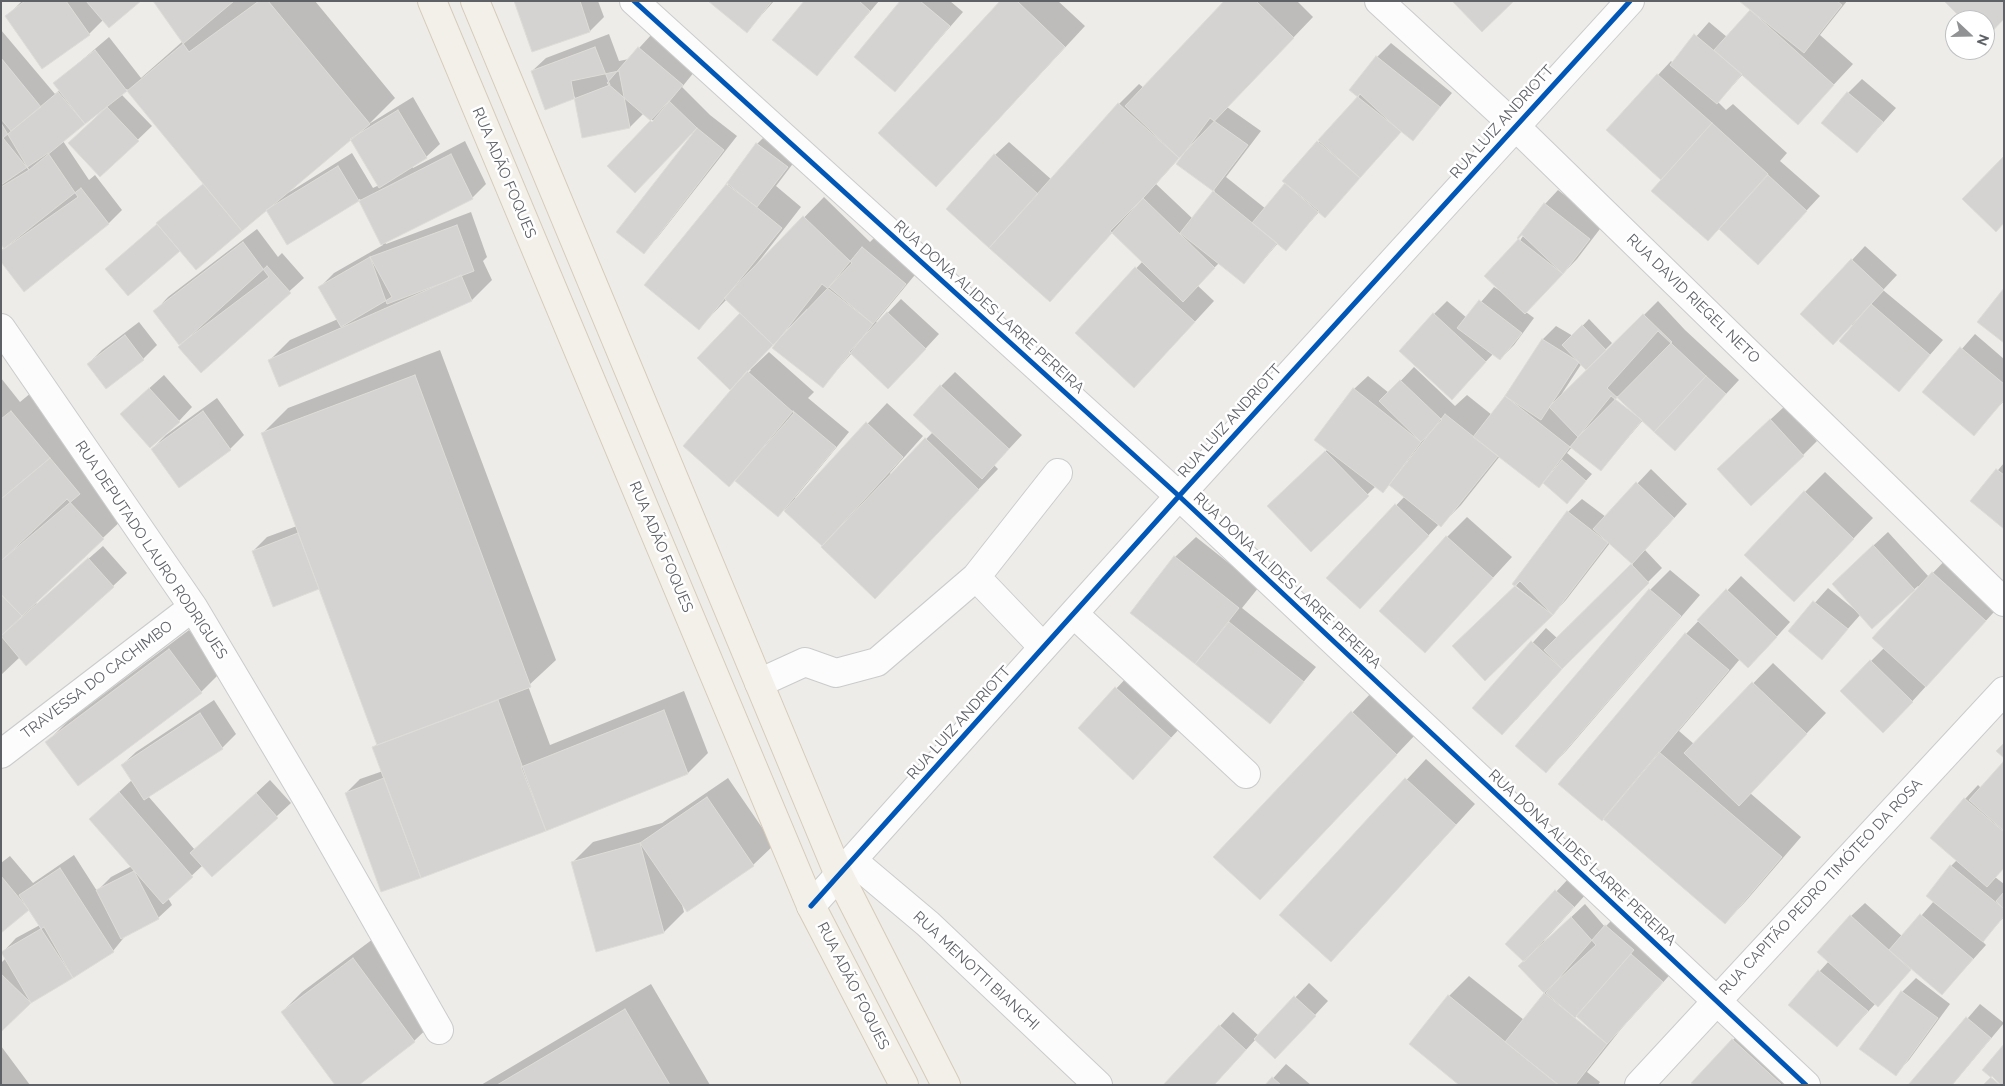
<!DOCTYPE html>
<html>
<head>
<meta charset="utf-8">
<style>
	body { margin:0 }
	#map { position:relative; width:2005px; height:1086px; overflow:hidden; background:#eeece9; font-family:Raleway,sans-serif }
	canvas { display:block }
	.frame { position:absolute; inset:0; border:2px solid #5e6267; pointer-events:none }
	.north { position:absolute; left:1945px; top:10px; width:50px; height:50px; box-sizing:border-box; background:#fff; border:1px solid #bfc0c2; border-radius:50%; rotate:111deg; font-size:14px; font-weight:700; line-height:20px; text-align:center; color:#5e6267 }
	.north::after { content:''; display:block; margin:auto; width:18px; height:22px; background:#909294; clip-path:polygon(50% 0,100% 100%,50% 72%,0 100%) }
</style>
</head>
<body>
<div id="map">
<canvas width="2005" height="1086"></canvas>
<div class="frame"></div>
<div class="north">N</div>
</div>
<script>
const g = document.querySelector('canvas').getContext('2d');
g.lineJoin = 'round';
function fillPath(path, color) { g.fillStyle = color; g.fill(path, 'evenodd'); }
const toPath = rows => new Path2D(rows.map(r => 'M' + r).join(''));
function trace(path, color, width, dash) { g.strokeStyle = color; g.lineWidth = width; g.lineCap = dash ? 'butt' : 'round'; g.setLineDash(dash || []); g.stroke(path); }
function write(font, color, halo, rows, align = 'center') {
  g.font = font + ' Raleway,sans-serif'; g.lineWidth = 5; g.setLineDash([]); g.textBaseline = 'middle'; g.strokeStyle = halo; g.fillStyle = color; for (const [text, x, y, turn = 0] of rows) {
    g.save(); g.translate(x, y); g.rotate((+turn || 0) * Math.PI / 180); g.textAlign = isNaN(turn) ? turn : align; if (halo) g.strokeText(text, 0, 0); g.fillText(text, 0, 0); g.restore();
  }
}
fillPath(toPath([
	[22,1,139,1,103,20,89,34,7,16],
	[154,1,315,1,395,98,369,124,413,97,440,144,426,157,412,166,413,168,465,141,486,184,472,198,385,242,386,244,471,212,487,257,483,261,492,280,472,300,269,361,290,340,338,319,320,287,334,273,383,245,360,199,288,243,267,209,196,268,180,249,107,269,204,183,127,89,121,94,152,126,100,176,70,143,104,109,103,108,63,141,89,180,95,175,122,210,109,223,24,290,1,260,1,251,5,247,1,242,1,30,55,94,60,90,55,83,109,37,141,78,183,41],
	[351,138,379,185,373,188,352,153,288,193],
	[515,1,598,1,604,17,590,31,533,51],
	[710,1,774,1,747,31],
	[806,1,879,1,816,75],
	[902,1,950,1,963,12,895,90],
	[1001,1,1058,1,1085,26,956,165],
	[1226,1,1297,1,1313,17,1227,107,1261,131,1226,177,1266,209,1287,183,1284,181,1359,96,1377,57,1391,43,1452,93,1413,139,1402,131,1325,216,1319,212,1286,249,1278,243,1244,283,1219,263,1197,285,1214,301,1154,366,1076,333,1143,261,1113,232,1050,301,995,155,1009,142,1052,180,1119,104,1139,84,1144,88],
	[1199,136,1178,164,1215,191,1193,219,1156,184],
	[1741,1,1847,1,1820,35,1853,64,1798,123,1743,74,1718,102,1726,110,1733,104,1787,153,1780,161,1820,196,1758,263,1720,228,1708,239,1663,180,1658,75,1671,61,1673,63,1709,22,1727,37,1752,10],
	[609,34,619,61,629,59,652,34,695,71,682,87,710,115,737,136,657,238,643,252,693,134,652,120,644,113,630,127,583,136,575,97,532,71,546,58],
	[1862,79,1896,108,1857,152,1848,93],
	[771,130,801,153,776,186,801,207,756,265,757,266,824,197,870,242,877,235,919,270,876,322,878,323,901,299,939,334,902,374,852,353,823,386,807,309,750,368,751,369,769,352,814,392,808,398,849,432,795,498,797,499,887,403,923,436,890,473,891,475,933,432,941,386,955,372,1022,435,994,465,998,469,875,597,784,509,778,516,735,480,684,445,751,370,749,368,742,313,727,299,699,328,728,184,757,144],
	[1558,190,1603,225,1577,259,1526,312,1534,318,1514,345,1500,359,1493,354,1465,384,1434,314,1447,301,1467,318,1494,287,1500,291,1521,239,1545,204],
	[257,229,278,257,282,253,304,278,201,371,155,311,168,297],
	[1865,246,1897,275,1883,290,1943,340,1899,390,1851,324,1802,314],
	[1658,301,1685,330,1739,380,1675,449,1643,420,1601,470,1572,447,1567,453,1592,474,1567,502,1543,481,1500,456,1461,505,1441,525,1439,524,1374,594,1328,577,1405,496,1390,484,1383,491,1376,486,1311,550,1269,506,1328,449,1354,389,1368,376,1389,393,1414,367,1455,406,1467,395,1492,415,1543,339,1556,326,1573,336,1589,319,1612,343,1593,362,1595,364],
	[1582,363,1588,370,1561,395],
	[1617,396,1637,416,1636,417,1614,399],
	[139,322,157,345,143,359,88,364,102,350],
	[1975,334,2004,359,2004,401,1973,434,1924,392],
	[440,350,556,660,528,686,550,745,684,691,708,753,688,773,546,830,346,793,360,779,383,771,374,747,378,743,320,587,318,588,253,551,267,537,297,526,262,434,288,408],
	[164,375,192,407,179,421,135,401],
	[1,378,20,402,32,392,124,518,35,602,37,604,103,546,127,573,113,586,20,657,1,675],
	[217,398,244,435,230,449,152,449,166,435],
	[1785,406,1817,441,1803,455,1732,455],
	[2004,463,2004,527,1972,501],
	[1651,469,1687,504,1645,550,1662,568,1574,656,1516,720,1473,708,1546,628,1557,638,1633,564,1610,543,1566,600,1552,615,1516,586,1568,512,1582,499,1606,517],
	[1825,472,1873,518,1814,580,1805,492],
	[1467,517,1512,557,1425,652,1447,537],
	[1888,532,1929,577,1953,552,2004,601,1897,718,1871,661,1884,648,1920,587,1918,586,1873,627,1861,614,1822,658,1790,631,1828,588,1855,610,1847,570],
	[1196,537,1259,587,1242,608,1316,667,1270,722,1132,613,1175,557],
	[1670,570,1700,595,1566,751,1546,771,1516,746,1650,590],
	[1741,576,1790,622,1762,653,1740,659,1679,731,1694,744,1773,663,1826,713,1750,793,1801,837,1745,902,1725,923,1603,818,1559,784,1686,634],
	[189,630,221,672,201,692,47,742,67,722],
	[1130,674,1184,724,1133,778,1079,728],
	[1372,692,1416,734,1280,878,1215,857],
	[214,700,236,734,222,748,148,796,195,850,270,780,291,803,212,876,203,865,168,898,172,905,158,918,126,935,113,951,30,1002,1,1031,1,963,6,958,3,952,16,938,40,925,30,908,1,931,1,863,10,856,33,883,74,855,97,891,111,877,132,866,90,819,132,780,122,765,136,752],
	[1426,759,1475,804,1351,940,1281,915],
	[2004,763,2004,868,1995,877,2004,884,2004,917,1982,941,1986,945,1942,994,1912,968,1892,991,1876,1003,1837,1046,1789,1005,1829,961,1851,916,1865,903,1903,937,1934,901,1951,866,1957,860,1965,799,1978,785,1981,788],
	[728,778,774,845,753,865,688,910,681,901,684,912,664,932,573,862,593,842,662,823],
	[1570,877,1587,893,1544,941,1545,942,1585,904,1605,927,1620,912,1676,968,1621,1029,1587,1072,1600,1082,1598,1085,1461,1085,1449,996,1469,976,1524,1020,1545,993,1520,966,1525,961,1507,944],
	[1576,1014,1600,1037,1598,1038,1573,1018],
	[373,939,435,1021,414,1041,357,1085,282,1012,302,992],
	[1916,978,1950,1004,1909,1060,1895,1074,1902,992],
	[1309,983,1328,1001,1289,1043,1256,1039,1214,1085,1165,1085,1233,1012,1259,1036],
	[651,984,710,1085,481,1085],
	[1980,1004,2004,1023,1952,1085,1910,1085],
	[1746,1026,1802,1085,1694,1085,1693,1083],
	[1,1046,30,1085,1,1085],
	[1286,1064,1311,1085,1267,1085]
]), '#0003');
const building = toPath([
	[25,1,66,1,90,35,42,69,5,16,25,1],
	[86,1,141,1,109,28,86,1],
	[153,1,259,1,189,52,153,1],
	[234,1,268,1,370,124,242,231,127,91,234,1],
	[514,1,580,1,590,32,532,52,514,1],
	[708,1,772,1,747,33,708,1],
	[804,1,859,1,870,11,817,76,772,40,804,1],
	[900,1,920,1,950,26,895,92,854,57,900,1],
	[1000,1,1017,1,1065,47,936,187,878,133,1000,1],
	[1224,1,1256,1,1294,38,1179,158,1125,106,1224,1],
	[1452,1,1514,1,1482,32,1452,1],
	[1739,1,1837,1,1842,5,1804,53,1739,1],
	[1944,1,2004,1,2004,19,1985,39,1985,20,1963,20,1944,1],
	[1750,10,1834,85,1798,125,1714,50,1750,10],
	[1694,34,1742,74,1717,104,1670,65,1694,34],
	[595,47,610,85,545,110,531,71,595,47],
	[638,47,683,85,652,122,607,83,638,47],
	[95,50,127,91,85,124,53,83,95,50],
	[1376,56,1440,107,1413,141,1349,90,1376,56],
	[1,58,41,107,11,131,1,119,1,58],
	[619,71,630,128,582,138,571,81,619,71],
	[1657,74,1712,123,1661,180,1606,130,1657,74],
	[58,92,85,124,29,170,3,138,58,92],
	[1847,92,1883,122,1857,153,1821,123,1847,92],
	[1360,94,1401,132,1360,178,1318,140,1360,94],
	[669,101,697,128,635,193,607,166,669,101],
	[1118,103,1179,158,1050,302,989,248,1118,103],
	[107,107,139,141,100,177,68,143,107,107],
	[398,110,427,158,379,188,350,139,398,110],
	[1210,118,1248,145,1213,191,1176,164,1210,118],
	[1,123,29,170,1,187,1,123],
	[1712,123,1768,174,1708,241,1651,191,1712,123],
	[697,128,724,150,644,254,616,232,697,128],
	[1317,141,1360,178,1325,218,1282,181,1317,141],
	[756,143,788,167,757,207,726,184,756,143],
	[48,153,78,197,4,249,1,244,1,185,48,153],
	[451,154,473,199,381,245,359,201,451,154],
	[994,154,1038,194,989,248,946,209,994,154],
	[2004,156,2004,223,1996,232,1962,199,2004,156],
	[338,166,359,201,287,245,266,210,338,166],
	[1768,175,1807,211,1758,265,1719,229,1768,175],
	[727,183,782,228,699,330,644,285,727,183],
	[1285,183,1319,211,1286,251,1252,223,1285,183],
	[203,184,242,231,196,270,156,223,203,184],
	[81,188,109,224,24,292,1,262,1,251,81,188],
	[1213,191,1277,243,1244,284,1180,233,1213,191],
	[1143,198,1215,268,1183,302,1110,231,1143,198],
	[1544,203,1590,239,1563,274,1517,238,1544,203],
	[803,216,852,263,773,345,724,298,803,216],
	[157,224,180,251,128,296,105,269,157,224],
	[457,225,474,271,387,304,370,257,457,225],
	[1522,235,1563,274,1525,314,1484,276,1522,235],
	[243,242,269,277,179,345,153,311,243,242],
	[862,247,906,284,873,324,829,287,862,247],
	[370,257,392,297,341,327,318,287,370,257],
	[1851,259,1884,290,1833,345,1800,314,1851,259],
	[267,266,291,293,201,373,178,347,267,266],
	[1135,267,1195,322,1134,388,1075,333,1135,267],
	[461,275,472,301,279,387,268,360,461,275],
	[822,284,873,324,823,388,772,348,822,284],
	[2004,288,2004,343,1977,322,2004,288],
	[1479,300,1522,333,1500,360,1457,328,1479,300],
	[1871,304,1930,355,1899,392,1839,341,1871,304],
	[887,312,926,349,888,389,849,352,887,312],
	[740,313,773,345,730,390,697,358,740,313],
	[1433,313,1486,362,1452,400,1399,351,1433,313],
	[1643,314,1672,342,1578,437,1549,407,1643,314],
	[1582,325,1606,350,1586,370,1562,345,1582,325],
	[1658,331,1706,376,1654,432,1607,388,1658,331],
	[125,335,144,360,106,389,87,364,125,335],
	[1542,339,1579,362,1541,420,1505,396,1542,339],
	[1960,347,2004,384,2004,400,1974,436,1922,392,1960,347],
	[747,371,794,413,729,487,683,446,747,371],
	[415,375,531,687,377,745,261,433,415,375],
	[1706,376,1726,394,1675,451,1654,432,1706,376],
	[1400,380,1442,420,1421,442,1379,401,1400,380],
	[940,385,1009,449,982,479,913,415,940,385],
	[149,388,180,422,150,448,120,414,149,388],
	[1353,388,1421,442,1383,493,1314,440,1353,388],
	[1505,396,1570,447,1539,488,1473,437,1505,396],
	[1611,396,1642,420,1601,471,1570,447,1611,396],
	[11,411,50,458,1,499,1,419,11,411],
	[203,411,231,450,179,488,151,449,203,411],
	[793,411,836,447,778,517,735,481,793,411],
	[1445,414,1498,456,1441,527,1389,485,1445,414],
	[1770,419,1804,456,1751,506,1717,469,1770,419],
	[866,422,903,457,822,546,784,511,866,422],
	[925,438,979,490,875,599,821,547,925,438],
	[1325,451,1369,496,1311,552,1267,506,1325,451],
	[50,458,80,494,1,561,1,499,50,458],
	[1562,460,1586,481,1567,504,1543,483,1562,460],
	[1996,469,2004,475,2004,529,1970,501,1996,469],
	[1636,482,1674,518,1632,564,1593,529,1636,482],
	[1804,491,1854,539,1794,602,1744,555,1804,491],
	[67,499,104,539,22,616,1,594,1,561,67,499],
	[1395,504,1429,536,1360,609,1326,578,1395,504],
	[1567,511,1608,543,1553,615,1512,584,1567,511],
	[298,533,319,589,273,607,252,551,298,533],
	[1446,536,1493,578,1425,653,1379,611,1446,536],
	[1873,545,1915,590,1872,629,1832,584,1873,545],
	[1174,556,1239,608,1195,664,1130,613,1174,556],
	[88,558,114,587,26,666,1,636,88,558],
	[1631,564,1649,583,1562,669,1544,650,1631,564],
	[1932,572,1986,621,1926,687,1872,638,1932,572],
	[1520,581,1553,615,1485,681,1452,646,1520,581],
	[1649,589,1681,616,1546,773,1515,746,1649,589],
	[1726,589,1777,637,1748,668,1697,620,1726,589],
	[1,595,22,616,1,636,1,595],
	[1813,601,1848,629,1822,660,1788,631,1813,601],
	[1229,622,1304,682,1270,724,1195,664,1229,622],
	[1685,633,1729,670,1602,821,1558,784,1685,633],
	[1531,641,1562,669,1502,735,1472,708,1531,641],
	[169,649,202,693,78,786,45,742,169,649],
	[1870,660,1913,702,1883,733,1840,691,1870,660],
	[1752,682,1807,734,1739,806,1684,753,1752,682],
	[1115,687,1171,738,1133,780,1078,728,1115,687],
	[498,700,546,831,421,878,372,747,498,700],
	[664,710,688,774,546,831,521,767,664,710],
	[1351,711,1397,755,1260,900,1213,857,1351,711],
	[200,713,223,749,144,800,121,765,200,713],
	[2004,743,2004,758,1996,751,2004,743],
	[1659,752,1782,857,1725,924,1603,819,1659,752],
	[2003,762,2004,763,2004,831,1969,800,2003,762],
	[384,778,421,878,381,892,345,793,384,778],
	[1405,778,1456,825,1331,962,1279,915,1405,778],
	[119,792,193,877,163,904,89,819,119,792],
	[256,793,278,818,212,877,190,853,256,793],
	[707,797,754,866,687,912,640,843,707,797],
	[1964,798,2004,832,2004,868,1987,887,1930,838,1964,798],
	[640,843,664,933,596,952,571,862,640,843],
	[1950,865,2004,909,2004,916,1983,942,1926,896,1950,865],
	[60,868,114,952,73,978,19,895,60,868],
	[134,871,159,919,121,939,96,890,134,871],
	[1,876,29,910,1,933,1,876],
	[1555,890,1574,907,1524,962,1505,944,1555,890],
	[2004,892,2004,909,1996,901,2004,892],
	[1920,914,1973,959,1942,995,1889,950,1920,914],
	[1850,915,1911,970,1878,1007,1817,952,1850,915],
	[1571,917,1596,945,1544,993,1518,966,1571,917],
	[1605,925,1634,950,1575,1018,1546,993,1605,925],
	[44,927,73,978,31,1003,1,952,44,927],
	[1631,954,1663,982,1607,1044,1576,1016,1631,954],
	[353,958,415,1042,359,1085,335,1085,281,1012,353,958],
	[1818,970,1868,1011,1837,1047,1788,1005,1818,970],
	[1,974,31,1003,1,1032,1,974],
	[1901,991,1938,1018,1896,1076,1859,1049,1901,991],
	[1544,993,1607,1044,1575,1085,1559,1085,1505,1042,1544,993],
	[1448,995,1558,1085,1459,1085,1409,1044,1448,995],
	[1294,996,1316,1016,1275,1059,1254,1039,1294,996],
	[625,1009,670,1085,497,1085,625,1009],
	[1966,1017,1991,1038,1952,1085,1908,1085,1966,1017],
	[1219,1025,1246,1050,1214,1085,1163,1085,1219,1025],
	[1732,1039,1782,1085,1694,1085,1691,1083,1732,1039],
	[2004,1044,2004,1085,2000,1085,1982,1070,2004,1044],
	[1992,1076,2001,1085,1983,1085,1992,1076],
	[1272,1077,1281,1085,1265,1085,1272,1077]
]);
fillPath(building, '#d5d3d2');
trace(building, '#dedcd8', 1);
const minor = toPath([
	[634,1,1179,496,1806,1085],
	[1379,1,1515,126,2004,602],
	[1,328,193,607,309,802,439,1030],
	[976,577,1043,647],
	[1074,614,1246,774],
	[759,683,805,662,836,673,877,662,976,577,1058,473],
	[1,754,193,607],
	[852,860,928,924,1098,1085],
	[811,906,1179,496,1630,1],
	[1639,1085,2004,691]
]);
const major = toPath([
	[432,1,811,906,904,1085],
	[475,1,839,875,946,1085]
]);
trace(minor, '#cacbcb', 30);
trace(major, '#d5cbb8', 30);
trace(minor, '#fcfcfc', 28);
trace(major, '#f3f0e9', 28);
trace(toPath([
	[634,1,1179,496,1806,1085],
	[811,906,1179,496,1630,1]
]), '#0057b8', 5);
write('15px', '#5e6267', '#fff', [
	["RUA LUIZ ANDRIOTT",1502,122,-48],
	["RUA ADÃO FOQUES",504,173,67],
	["RUA DAVID RIEGEL NETO",1693,299,44],
	["RUA DONA ALIDES LARRE PEREIRA",989,307,42],
	["RUA LUIZ ANDRIOTT",1230,421,-48],
	["RUA ADÃO FOQUES",661,547,67],
	["RUA DEPUTADO LAURO RODRIGUES",151,550,56],
	["RUA DONA ALIDES LARRE PEREIRA",1287,581,43],
	["TRAVESSA DO CACHIMBO",97,680,-37],
	["RUA LUIZ ANDRIOTT",959,723,-48],
	["RUA DONA ALIDES LARRE PEREIRA",1582,858,43],
	["RUA CAPITÃO PEDRO TIMÓTEO DA ROSA",1821,887,-47],
	["RUA MENOTTI BIANCHI",976,971,43],
	["RUA ADÃO FOQUES",853,986,63]
]);
</script>
</body>
</html>
